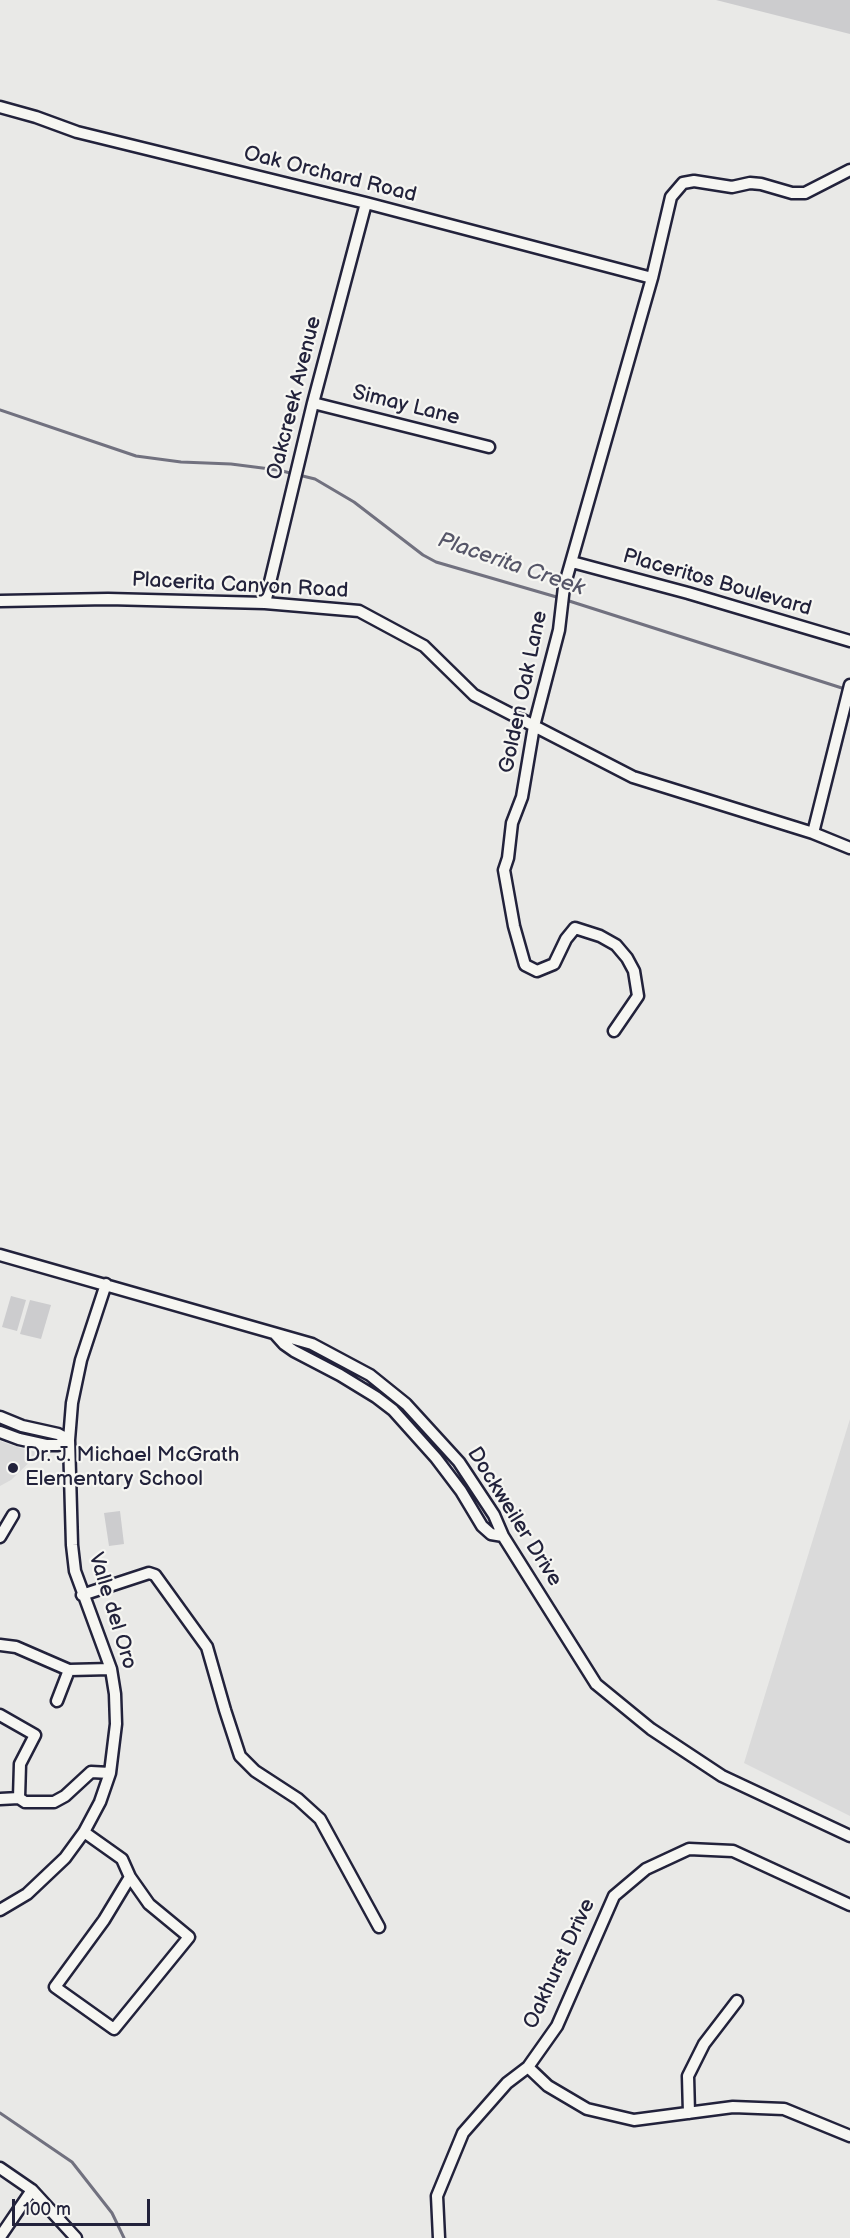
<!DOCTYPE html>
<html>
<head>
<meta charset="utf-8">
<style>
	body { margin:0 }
	#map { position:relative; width:850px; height:2238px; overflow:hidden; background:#e9e9e7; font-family:"Balsamiq Sans",sans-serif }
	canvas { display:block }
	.scale { position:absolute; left:12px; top:2199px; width:138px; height:27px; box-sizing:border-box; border:3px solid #22223b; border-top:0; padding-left:8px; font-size:18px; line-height:21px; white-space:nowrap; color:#22223b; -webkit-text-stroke:4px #f6f6f2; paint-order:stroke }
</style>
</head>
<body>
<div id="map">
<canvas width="850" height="2238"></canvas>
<div class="scale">100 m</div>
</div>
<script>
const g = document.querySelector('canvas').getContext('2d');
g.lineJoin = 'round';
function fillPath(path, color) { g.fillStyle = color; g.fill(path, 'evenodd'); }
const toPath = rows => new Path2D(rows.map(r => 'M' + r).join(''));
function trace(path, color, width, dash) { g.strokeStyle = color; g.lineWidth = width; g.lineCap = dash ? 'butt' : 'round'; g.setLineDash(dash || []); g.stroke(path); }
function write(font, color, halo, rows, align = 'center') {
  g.font = font + ' "Balsamiq Sans",sans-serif'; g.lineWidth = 4.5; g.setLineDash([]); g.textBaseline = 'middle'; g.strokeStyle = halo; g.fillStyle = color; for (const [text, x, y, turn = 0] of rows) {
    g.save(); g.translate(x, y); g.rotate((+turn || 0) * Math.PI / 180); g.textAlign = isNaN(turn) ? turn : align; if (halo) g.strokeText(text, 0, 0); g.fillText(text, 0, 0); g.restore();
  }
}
fillPath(toPath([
	[850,1419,850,1816,744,1763],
	[0,1441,20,1448,40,1452,11,1480,0,1486]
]), '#dadada');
fillPath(toPath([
	[716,0,850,0,850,34],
	[11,1296,26,1300,17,1331,2,1327],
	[30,1300,51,1305,41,1339,20,1334],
	[120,1511,124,1544,109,1546,104,1513]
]), '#ccccce');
trace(toPath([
	[0,410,136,456,181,462,231,464,278,470,315,479,354,502,423,555,436,562,560,598],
	[566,600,845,689],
	[0,2113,72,2162,112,2213,124,2238]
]), '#71717f', 3);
const minor = toPath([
	[0,107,36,117,77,132,366,203,652,278],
	[313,403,489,447],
	[572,562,688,593,850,641],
	[0,601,108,599,265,603,359,611,424,646,474,695,633,777,813,833,850,848],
	[265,603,313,403,366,203],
	[813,833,850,685],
	[614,1031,638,996,634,971,627,958,616,945,600,936,575,928,566,939,554,964,537,971,525,965,514,926,504,870,508,858,512,823,522,797,534,726,559,630,564,587,652,278,671,197,683,183,694,181,732,187,750,183,761,184,792,193,805,193,850,170],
	[0,1255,312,1344,370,1375,406,1404,459,1462,494,1515,503,1536,596,1684,651,1729,722,1776,850,1836],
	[275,1334,284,1344,294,1351,340,1375,376,1397,393,1410,436,1458,461,1491,482,1526,491,1534,503,1536],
	[0,1417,22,1426,58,1434,69,1440],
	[0,1432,19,1439,46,1445,58,1445,69,1440],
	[0,1537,13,1515],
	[82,1595,149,1573,155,1575,207,1647,225,1710,240,1756,255,1771,298,1799,320,1819,379,1927],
	[0,1645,16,1647,69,1670,111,1669],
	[57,1701,69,1670],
	[0,1715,35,1735,20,1764,19,1798],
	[0,1799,19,1798,25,1802,54,1802,65,1796,91,1772,110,1773],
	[84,1832,122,1859,130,1877,149,1904,189,1937,114,2029,55,1987,104,1920,130,1877],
	[0,1910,27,1894,65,1858,84,1832,100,1802,110,1773,116,1724,115,1694,111,1669,75,1571,72,1545,69,1440,72,1403,81,1360,106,1284],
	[528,2067,548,2086,587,2109,634,2120,733,2107,784,2109,850,2136],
	[689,2113,688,2076,704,2044,737,2001],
	[0,2168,32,2190,76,2238],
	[0,2237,32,2190],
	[439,2238,437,2196,463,2133,507,2083,528,2067,557,2026,614,1896,646,1869,689,1849,733,1851,850,1905]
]);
trace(minor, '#22223b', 15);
trace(minor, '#f6f6f2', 10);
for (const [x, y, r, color] of [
	[13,1468,6,"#22223b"]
]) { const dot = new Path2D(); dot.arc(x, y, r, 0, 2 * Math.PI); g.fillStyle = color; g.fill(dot); trace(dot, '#f6f6f2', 2); }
write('21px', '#22223b', '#f6f6f2', [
	["Oak Orchard Road",330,175,14],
	["Oakcreek Avenue",295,398,-76],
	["Simay Lane",406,406,14],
	["Placeritos Boulevard",717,583,16],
	["Placerita Canyon Road",240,586,3],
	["Golden Oak Lane",524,692,-78],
	["Dockweiler Drive",514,1517,58],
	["Valle del Oro",112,1611,73],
	["Oakhurst Drive",560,1964,-65]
]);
write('21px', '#22223b', '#f6f6f2', [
	["Dr. J. Michael McGrath",25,1456],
	["Elementary School",25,1480]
], 'left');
write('italic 22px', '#565668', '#f6f6f2', [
	["Placerita Creek",511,565,19]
]);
</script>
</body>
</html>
